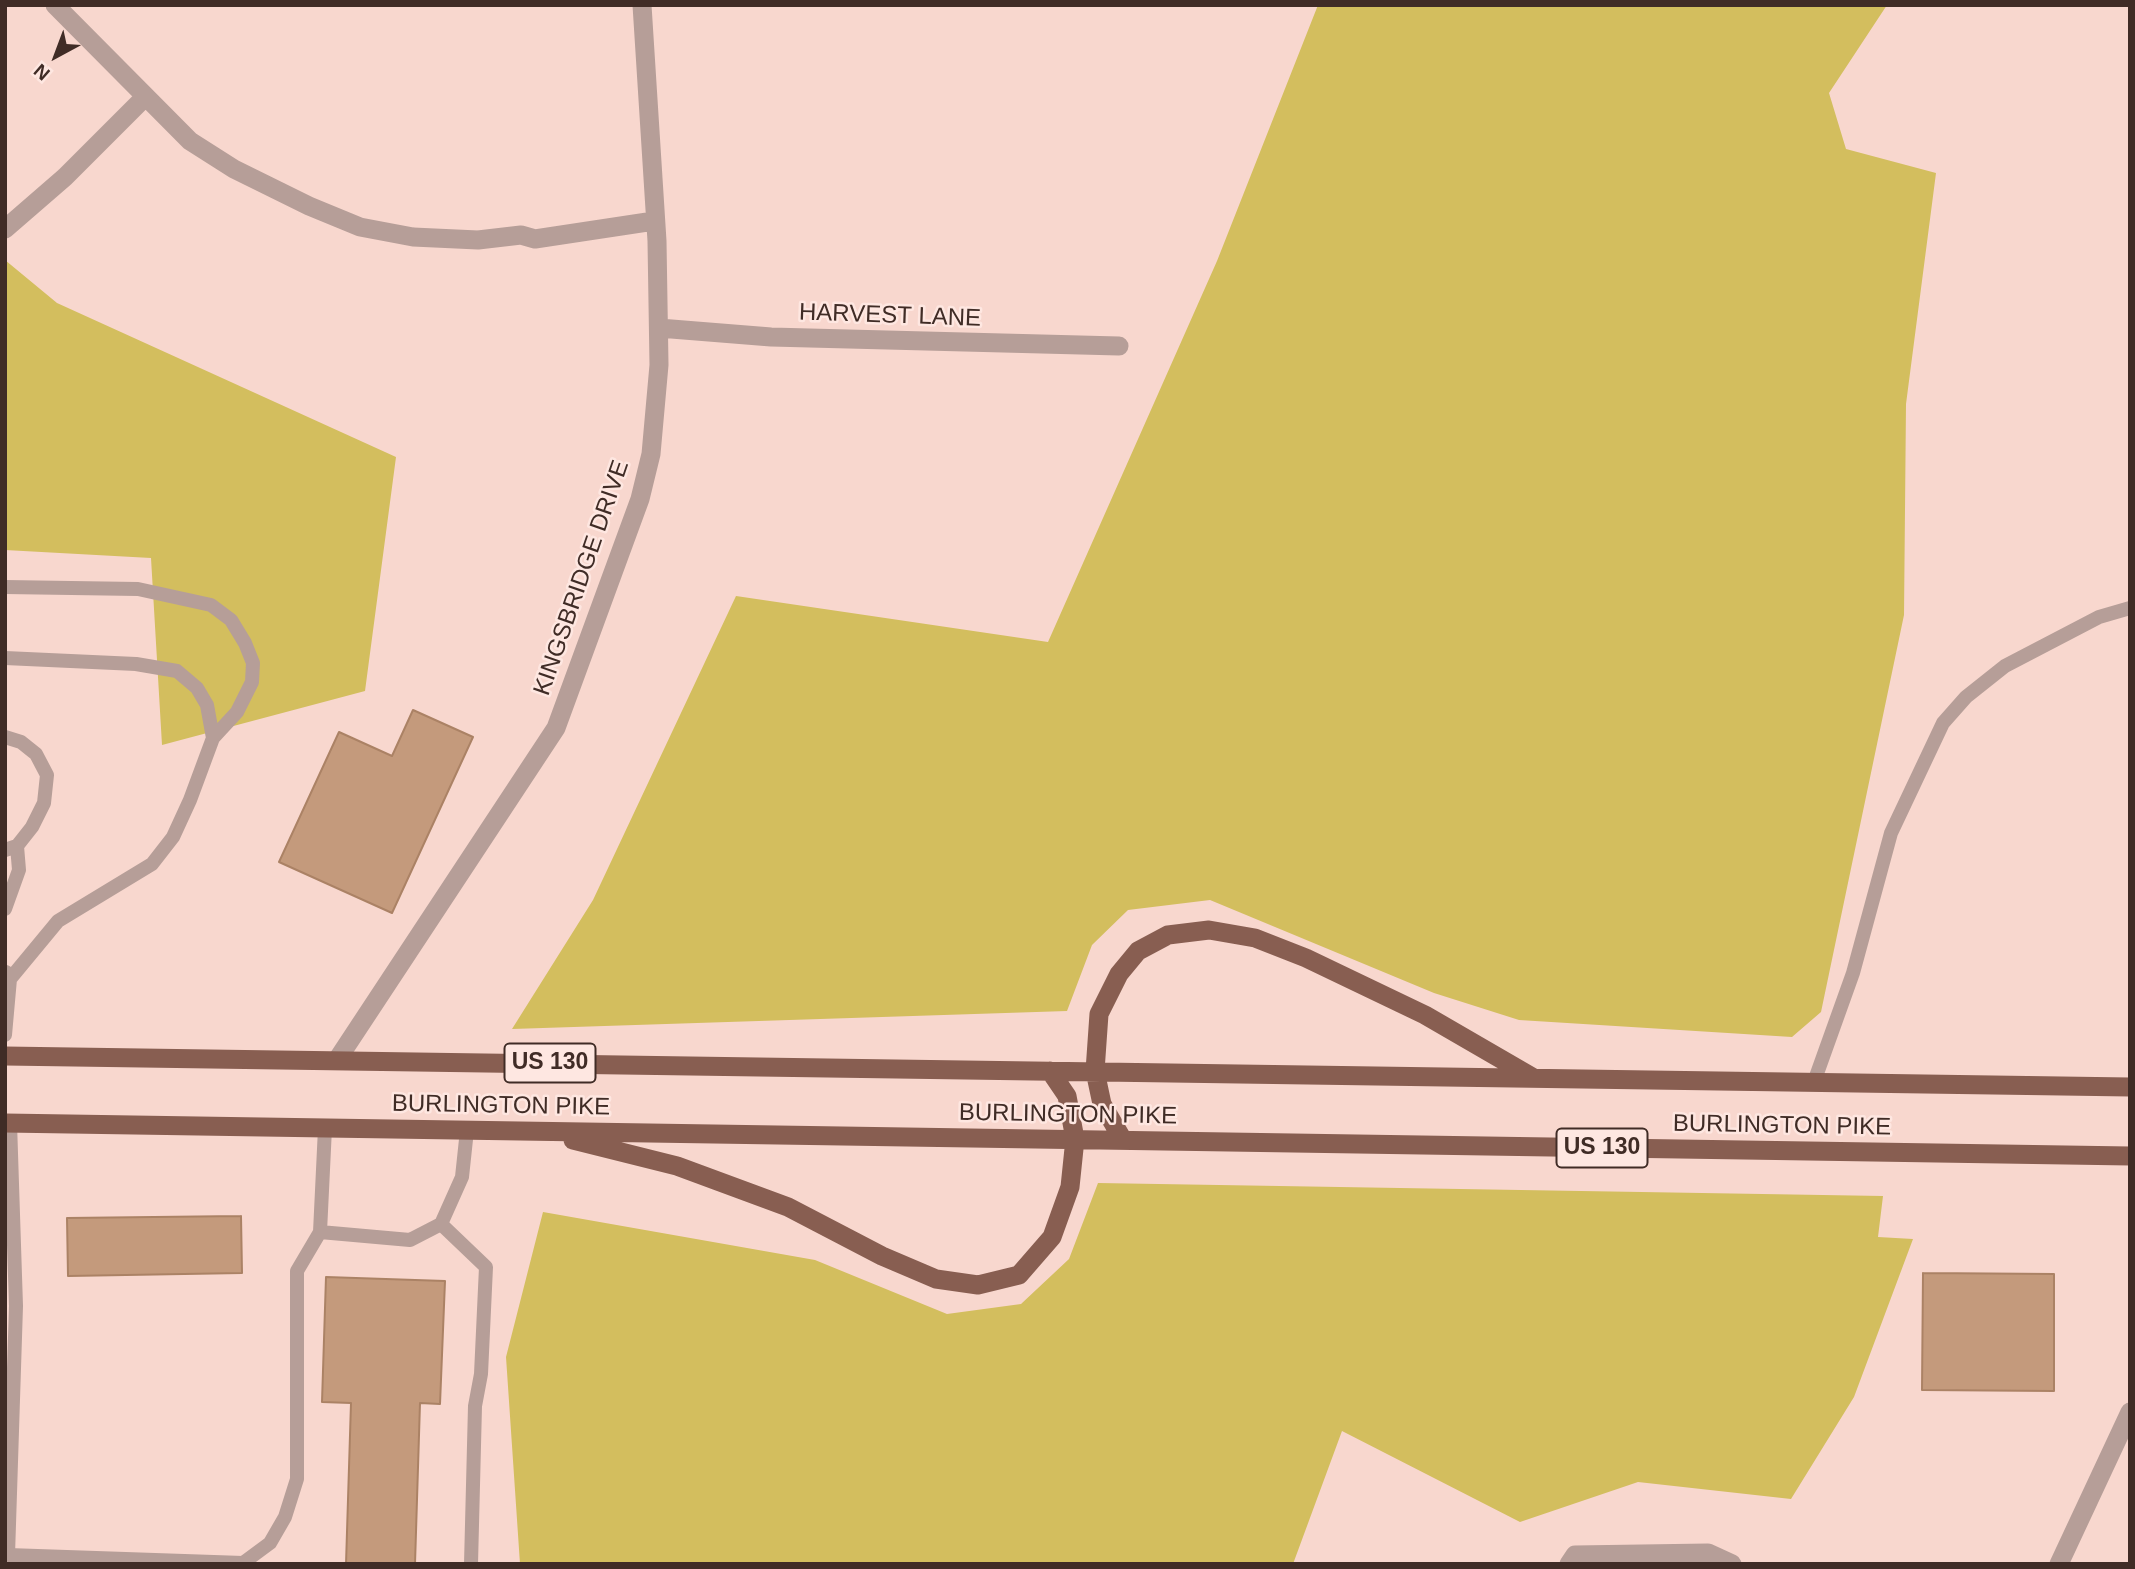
<!DOCTYPE html>
<html>
<head>
<meta charset="utf-8">
<style>
	body { margin:0 }
	#map { position:relative; width:2135px; height:1569px; overflow:hidden; background:#f8d7ce; font-family:Arial,sans-serif }
	canvas { display:block }
	.frame { position:absolute; inset:0; border:7px solid #402c26; pointer-events:none }
	.north { position:absolute; left:21px; top:21px; width:70px; height:70px; -webkit-text-stroke:5px #fee7e1; paint-order:stroke; rotate:221deg; font-size:19px; font-weight:700; line-height:28px; text-align:center; color:#402c26 }
	.north::after { content:''; display:block; margin:auto; width:24px; height:32px; background:#402c26; clip-path:polygon(50% 0,100% 100%,50% 72%,0 100%) }
</style>
</head>
<body>
<div id="map">
<canvas width="2135" height="1569"></canvas>
<div class="frame"></div>
<div class="north">N</div>
</div>
<script>
const g = document.querySelector('canvas').getContext('2d');
g.lineJoin = 'round';
function fillPath(path, color) { g.fillStyle = color; g.fill(path, 'evenodd'); }
const toPath = rows => new Path2D(rows.map(r => 'M' + r).join(''));
function trace(path, color, width, dash) { g.strokeStyle = color; g.lineWidth = width; g.lineCap = dash ? 'butt' : 'round'; g.setLineDash(dash || []); g.stroke(path); }
function write(font, color, halo, rows, align = 'center') {
  g.font = font + ' Arial,sans-serif'; g.lineWidth = 5; g.setLineDash([]); g.textBaseline = 'middle'; g.strokeStyle = halo; g.fillStyle = color; for (const [text, x, y, turn = 0] of rows) {
    g.save(); g.translate(x, y); g.rotate((+turn || 0) * Math.PI / 180); g.textAlign = isNaN(turn) ? turn : align; if (halo) g.strokeText(text, 0, 0); g.fillText(text, 0, 0); g.restore();
  }
}
fillPath(toPath([
	[1318,5,1887,5,1829,93,1846,149,1936,173,1906,404,1904,615,1821,1012,1792,1037,1519,1020,1434,993,1210,900,1128,910,1092,945,1067,1011,512,1029,593,900,736,596,1048,642,1217,261],
	[5,260,57,303,396,457,365,691,162,745,151,558,5,550],
	[1098,1183,1883,1196,1878,1237,1913,1239,1854,1397,1791,1499,1638,1482,1520,1522,1342,1431,1293,1564,520,1564,506,1357,543,1212,815,1260,947,1314,1021,1304,1069,1259]
]), '#d3be5e');
const building = toPath([
	[413,710,473,737,392,913,279,862,339,732,392,756,413,710],
	[241,1216,242,1273,68,1276,67,1218,241,1216],
	[1923,1273,2054,1274,2054,1391,1922,1390,1923,1273],
	[326,1277,445,1281,440,1404,420,1403,415,1564,346,1564,351,1403,322,1402,326,1277]
]);
fillPath(building, '#c49a7c');
trace(building, '#ab8265', 2);
trace(toPath([
	[5,587,138,589,211,605,231,620,245,643,253,663,252,682,237,712,213,738,190,800,173,837,152,864,58,921,10,979],
	[5,658,136,664,177,671,197,688,207,705,213,738],
	[5,737,21,742,36,754,47,775,44,803,32,827,17,846,5,850],
	[5,909,19,870,17,846],
	[5,1035,10,979,6,972],
	[1814,1082,1853,973,1891,833,1943,723,1966,697,2005,666,2099,617,2130,608],
	[10,1123,16,1306,8,1555,243,1563,270,1543,285,1517,297,1479,297,1271,320,1232,325,1128],
	[441,1224,486,1267,481,1374,475,1406,471,1564],
	[320,1232,410,1240,441,1224,462,1177,467,1130]
]), '#b69e98', 14);
trace(toPath([
	[55,5,190,141,234,169,309,206,360,227,413,237,478,240,521,235,535,239,654,221],
	[5,229,65,177,145,97],
	[659,328,771,337,1119,346],
	[337,1060,556,728,640,499,651,454,659,365,657,241,642,5],
	[1569,1564,1575,1555,1708,1553,1732,1564],
	[2059,1564,2130,1412]
]), '#b69e98', 19);
trace(toPath([
	[5,1056,2130,1087],
	[5,1123,2130,1156],
	[573,1140,677,1166,788,1207,882,1256,936,1279,978,1285,1019,1275,1052,1237,1070,1187,1075,1139,1067,1096,1050,1071],
	[1123,1140,1102,1104,1095,1071,1099,1014,1119,974,1138,951,1168,935,1209,930,1255,938,1306,958,1425,1015,1532,1077]
]), '#885e51', 19);
for (const [x, y, w] of [
	[550,1063,91],
	[1602,1148,91]
]) { const box = new Path2D(); box.roundRect(x - w / 2, y - 19.5, w, 39, 5); g.fillStyle = '#fee7e1'; g.fill(box); trace(box, '#402c26', 2); }
write('bold 23px', '#402c26', null, [
	["US 130",550,1063],
	["US 130",1602,1148]
]);
write('24px', '#402c26', '#fee7e1', [
	["HARVEST LANE",890,316,2],
	["KINGSBRIDGE DRIVE",582,578,-71],
	["BURLINGTON PIKE",501,1106,1],
	["BURLINGTON PIKE",1068,1115,1],
	["BURLINGTON PIKE",1782,1126,1]
]);
</script>
</body>
</html>
